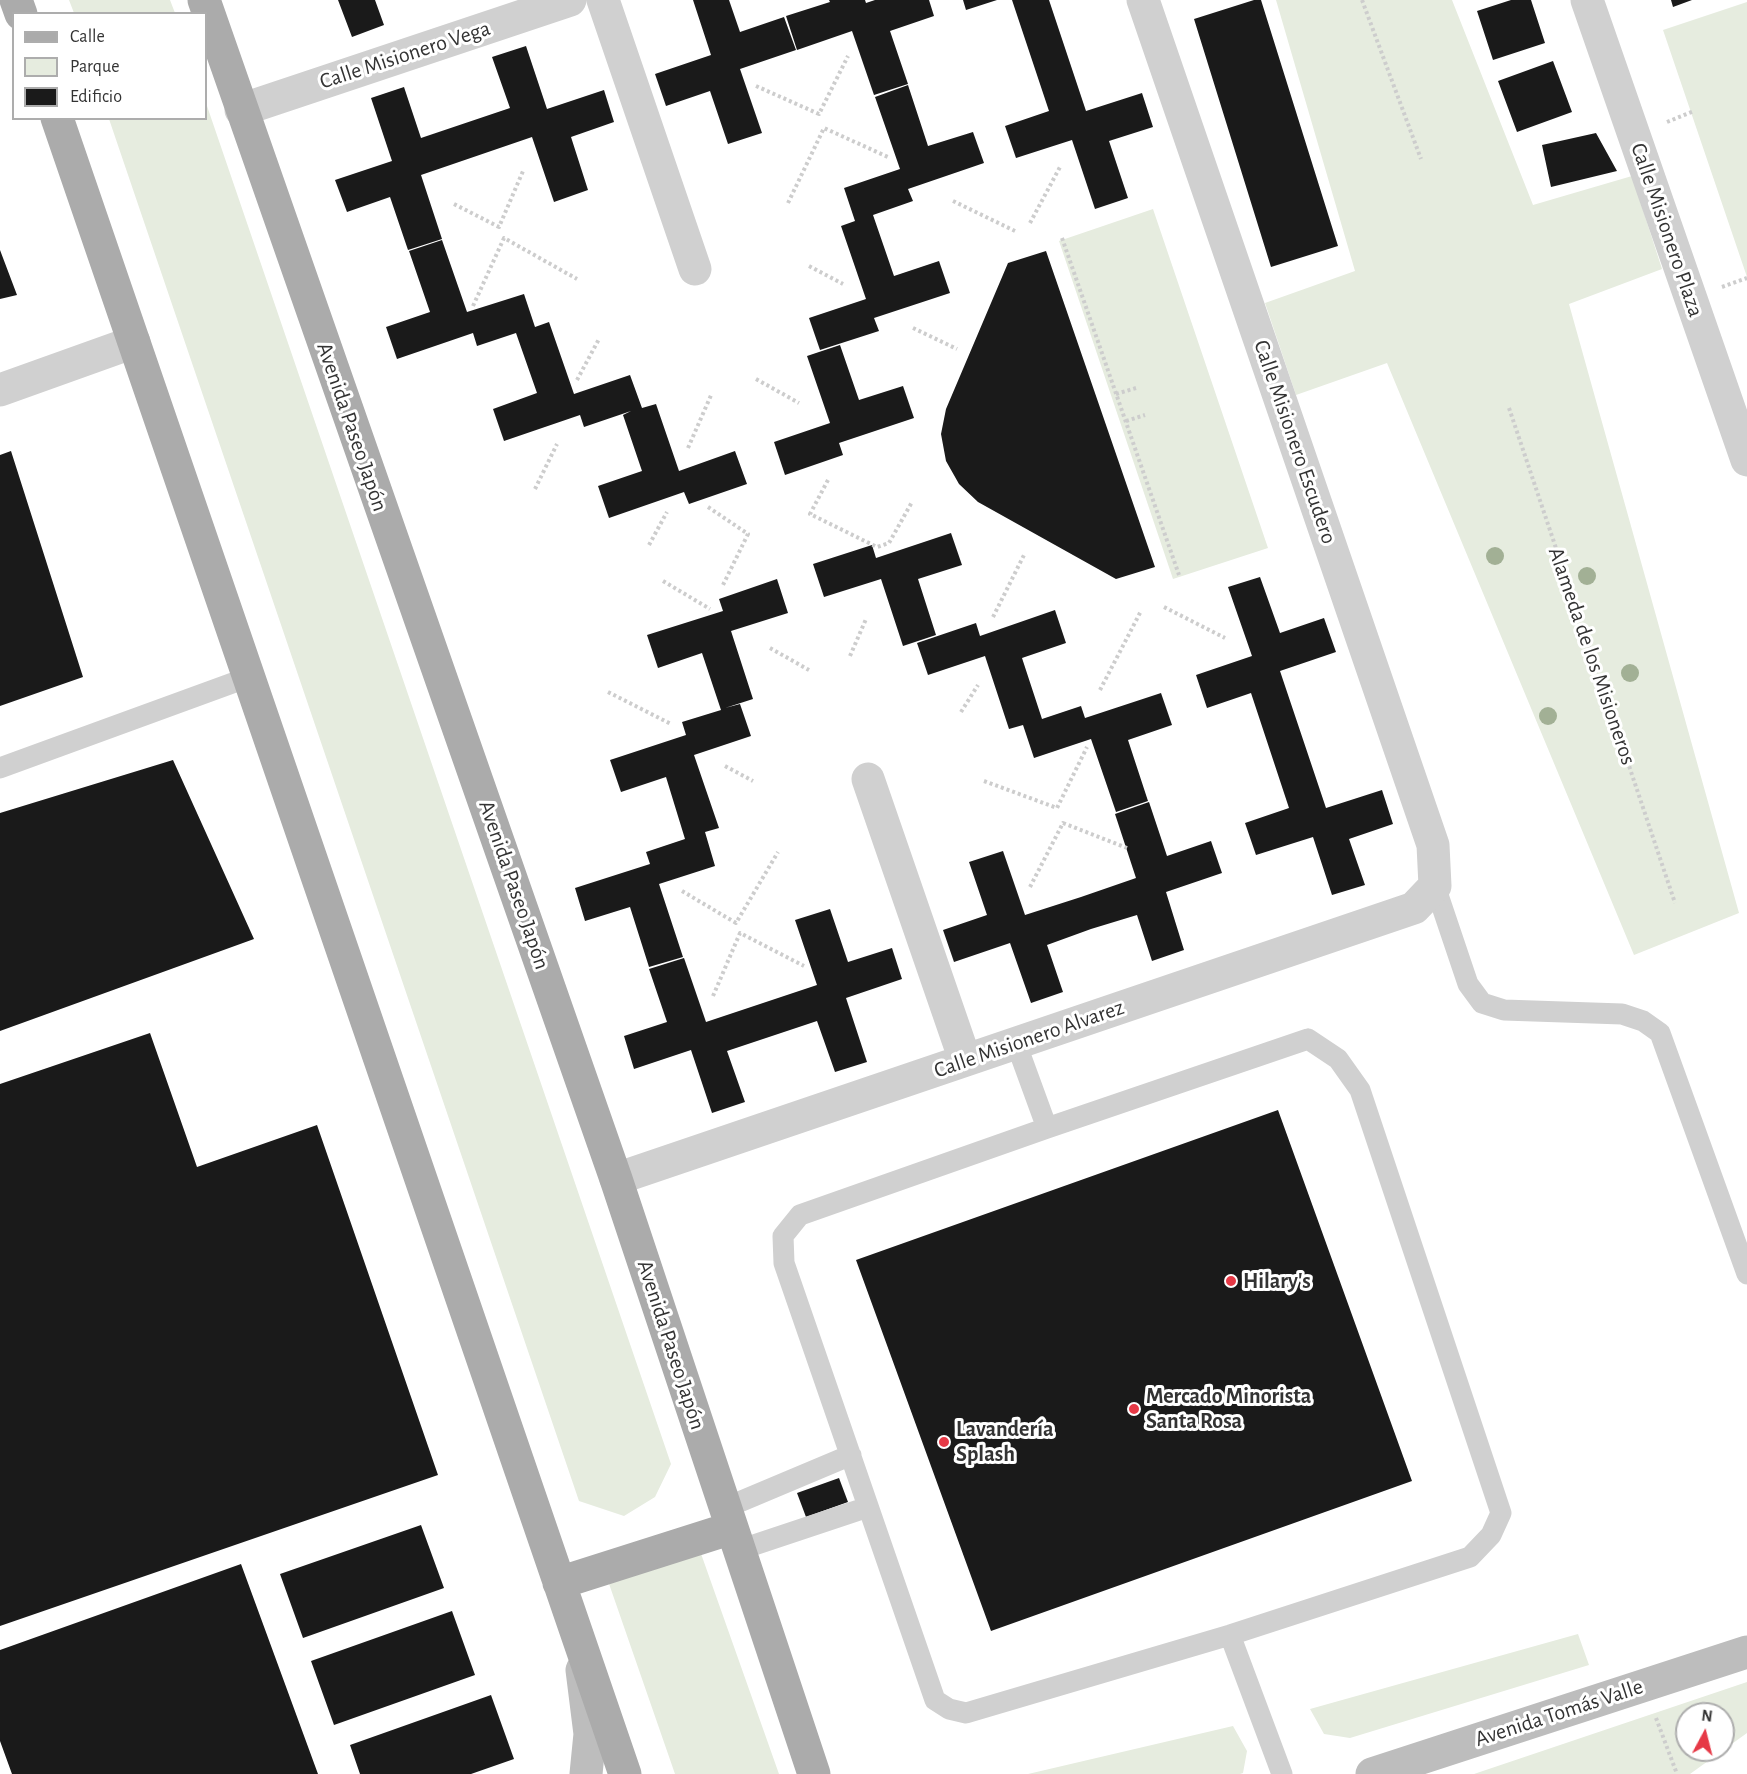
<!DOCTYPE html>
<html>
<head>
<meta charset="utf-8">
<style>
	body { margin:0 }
	#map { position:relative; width:1747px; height:1774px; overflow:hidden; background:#fff; font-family:"Alegreya Sans",sans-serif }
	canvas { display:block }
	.legend { position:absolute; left:12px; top:12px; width:195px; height:108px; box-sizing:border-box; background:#fff; border:2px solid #adadad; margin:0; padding:8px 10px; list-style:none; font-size:18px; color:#333 }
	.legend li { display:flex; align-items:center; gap:12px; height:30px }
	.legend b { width:30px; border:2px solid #adadad }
	.north { position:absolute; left:1675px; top:1702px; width:60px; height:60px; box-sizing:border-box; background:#fff; border:2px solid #adadad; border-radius:50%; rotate:7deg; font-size:16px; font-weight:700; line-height:24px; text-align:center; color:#333 }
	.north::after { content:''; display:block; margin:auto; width:21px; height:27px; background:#e63946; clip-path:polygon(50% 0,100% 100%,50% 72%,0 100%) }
</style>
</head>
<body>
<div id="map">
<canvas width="1747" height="1774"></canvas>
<ul class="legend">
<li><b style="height:8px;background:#ababab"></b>Calle</li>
<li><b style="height:16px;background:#e6ecdf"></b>Parque</li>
<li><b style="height:16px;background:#1a1a1a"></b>Edificio</li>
</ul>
<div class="north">N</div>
</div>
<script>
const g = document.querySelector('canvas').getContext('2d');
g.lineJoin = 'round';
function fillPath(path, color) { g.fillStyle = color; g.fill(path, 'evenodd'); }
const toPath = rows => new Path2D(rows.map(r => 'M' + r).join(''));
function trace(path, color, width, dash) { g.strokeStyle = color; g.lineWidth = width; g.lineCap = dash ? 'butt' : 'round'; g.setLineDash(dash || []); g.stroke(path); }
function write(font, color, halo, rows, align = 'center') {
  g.font = font + ' "Alegreya Sans",sans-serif'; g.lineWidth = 6; g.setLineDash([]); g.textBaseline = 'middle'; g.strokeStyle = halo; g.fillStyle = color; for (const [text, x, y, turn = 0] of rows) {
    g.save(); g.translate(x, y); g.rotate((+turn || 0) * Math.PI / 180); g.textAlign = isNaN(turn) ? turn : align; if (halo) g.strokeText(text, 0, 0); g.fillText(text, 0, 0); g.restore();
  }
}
fillPath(toPath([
	[69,0,170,0,175,13,74,13],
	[1276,0,1452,0,1533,205,1632,176,1662,269,1569,304,1739,913,1634,955,1387,363,1296,395,1265,303,1355,271],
	[1747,2,1747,277,1663,30],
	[206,103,671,1464,655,1497,624,1516,579,1501,109,119,206,118],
	[1153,209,1268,548,1173,579,1059,241],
	[699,1548,779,1774,675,1774,607,1578],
	[1578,1634,1589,1665,1350,1738,1324,1734,1310,1709],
	[1747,1682,1747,1733,1690,1774,1474,1774],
	[1687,1714,1723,1714,1723,1750,1687,1750],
	[1233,1726,1247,1751,1243,1773,1240,1774,1028,1774]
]), '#e6ecdf');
fillPath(toPath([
	[338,0,375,0,384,25,352,37],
	[693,0,729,0,740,32,784,17,796,50,740,69,762,133,728,144,710,91,666,106,655,74,711,55],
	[829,0,865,0,866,3,875,0,929,0,934,16,890,31,908,84,874,95,852,31,797,50,786,16,830,2],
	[963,0,997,0,966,10],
	[1012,0,1049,0,1086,111,1142,93,1153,127,1109,141,1128,198,1095,209,1072,140,1016,158,1005,126,1049,111],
	[1254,0,1261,0,1338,246,1271,267,1194,19],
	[1511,0,1531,0,1545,43,1493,60,1477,11],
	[1671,0,1692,0,1673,7],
	[526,46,547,109,604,90,614,122,571,137,588,190,554,202,532,137,421,175,442,239,408,250,390,197,347,212,335,180,392,161,371,98,404,87,421,138,510,108,492,57],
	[1553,61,1572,112,1517,132,1498,81],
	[908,85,928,146,973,132,984,163,908,189,913,201,873,215,894,276,939,261,950,293,874,318,879,331,820,350,809,318,866,299,841,226,855,221,844,188,900,169,875,97],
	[1596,133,1617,171,1551,187,1542,145],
	[442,240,467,312,524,294,535,327,549,322,574,394,630,375,642,408,656,404,679,471,735,451,747,484,689,504,684,492,609,518,598,486,642,471,623,415,631,411,584,427,580,415,504,441,493,409,537,393,516,333,477,346,473,333,397,359,386,327,430,312,409,251],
	[0,250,17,295,0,299],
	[1046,251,1155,567,1116,579,978,502,959,484,946,461,941,434,946,409,1008,263],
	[840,345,859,400,903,386,914,418,839,443,843,455,785,475,774,442,830,423,807,356],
	[11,451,83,677,0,706,0,455],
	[951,533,962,565,918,579,936,635,903,646,881,579,824,597,813,564,872,545,876,558],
	[1260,577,1280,633,1324,618,1336,652,1280,671,1326,808,1382,790,1393,824,1349,839,1365,885,1332,895,1313,837,1256,855,1245,823,1289,808,1251,693,1207,708,1196,675,1252,656,1228,587],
	[777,579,788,613,731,631,753,699,725,708,740,704,751,736,694,755,719,828,705,832,715,866,659,884,683,957,649,967,630,907,585,921,575,888,650,864,646,852,685,839,666,777,621,792,610,760,686,735,682,722,721,710,702,653,658,668,647,635,723,611,719,599],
	[1055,610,1066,643,1022,658,1042,719,1081,706,1085,718,1161,693,1172,725,1128,740,1148,801,1116,812,1091,739,1034,758,1023,725,1009,729,985,656,928,675,917,643,976,623,980,636],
	[173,760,254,939,0,1031,0,813],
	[1149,802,1167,856,1211,841,1222,873,1166,892,1184,950,1152,961,1137,915,1091,929,1047,945,1063,992,1031,1003,1010,943,954,962,943,930,987,915,969,862,1003,851,1025,915,1081,897,1136,878,1115,814],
	[830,909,848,962,892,948,902,979,846,998,867,1062,835,1072,817,1021,727,1051,745,1102,712,1113,691,1050,634,1069,624,1036,667,1022,649,969,684,958,706,1022,817,985,795,920],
	[150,1033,197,1167,317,1125,438,1475,0,1626,0,1084],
	[1278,1110,1412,1481,991,1631,856,1260],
	[839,1478,848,1502,806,1517,797,1493],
	[421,1525,444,1588,303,1638,280,1574],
	[241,1564,318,1774,12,1774,0,1741,0,1650],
	[452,1611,475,1675,334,1725,311,1661],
	[491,1695,514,1759,471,1774,360,1774,350,1745]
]), '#1a1a1a');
trace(toPath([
	[1362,0,1421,159],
	[756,86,819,114,848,56],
	[1667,122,1694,111],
	[953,201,1015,231],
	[788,203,824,128,888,157],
	[454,204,499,227,523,171],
	[1030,223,1060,167],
	[1062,238,1179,575],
	[809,266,843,284],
	[1722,287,1747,278],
	[473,306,504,238,577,279],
	[913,328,957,349],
	[756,379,799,403],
	[577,380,599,339],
	[1116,394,1136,388],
	[1509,408,1675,903],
	[1126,421,1145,415],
	[688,448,712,393],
	[828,480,810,514,877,547,889,543,912,502],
	[535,489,557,444],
	[708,507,748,534,722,587],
	[649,545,667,512],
	[663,581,710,609],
	[1164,607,1225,638],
	[993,617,1024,555],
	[770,648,809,670],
	[850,656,866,619],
	[1100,690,1141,611],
	[608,692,671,724],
	[961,712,978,685],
	[725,766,753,781],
	[984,781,1057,808,1087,747],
	[1030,887,1063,823,1127,848],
	[682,891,736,923,778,852],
	[713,996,740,933,804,966],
	[1656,1718,1677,1774]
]), '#cdcdcd', 4, [3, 3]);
trace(toPath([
	[0,768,249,677],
	[1435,886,1468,984,1482,1003,1504,1010,1622,1014,1643,1021,1660,1033,1747,1274],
	[1308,1039,1338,1059,1360,1090,1501,1513,1491,1535,1470,1557,1230,1635,966,1713,949,1709,935,1700,784,1263,783,1236,800,1215,1047,1128,1308,1039],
	[1016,1043,1047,1128],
	[725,1508,851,1455],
	[739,1550,868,1507],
	[1230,1635,1282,1774]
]), '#d0d0d0', 21);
trace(toPath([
	[603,0,695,269],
	[1587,0,1747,460],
	[241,110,570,0],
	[0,390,134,342],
	[868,779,965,1060],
	[616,1179,1414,908,1435,886,1433,845,1143,0]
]), '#d0d0d0', 33);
trace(toPath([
	[582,1670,590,1734,586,1774],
	[1372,1774,1747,1652]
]), '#bdbdbd', 33);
trace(toPath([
	[16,0,21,14],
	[204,0,616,1179,814,1774],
	[57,118,625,1774],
	[559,1583,732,1528]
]), '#ababab', 33);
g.fillStyle = '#a2b095';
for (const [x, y] of [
	[1495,556],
	[1587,576],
	[1630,673],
	[1548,716]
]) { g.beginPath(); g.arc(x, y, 9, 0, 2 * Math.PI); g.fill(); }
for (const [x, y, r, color] of [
	[1231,1281,6,"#e63946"],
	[1134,1409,6,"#e63946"],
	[944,1442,6,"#e63946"]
]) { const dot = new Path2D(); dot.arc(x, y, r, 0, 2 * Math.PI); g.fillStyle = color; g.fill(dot); trace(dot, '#fff', 2); }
write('22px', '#333', '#fff', [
	["Calle Misionero Vega",405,55,-18],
	["Calle Misionero Plaza",1667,230,71],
	["Avenida Paseo Japón",352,427,71],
	["Calle Misionero Escudero",1295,442,71],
	["Alameda de los Misioneros",1592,656,71],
	["Avenida Paseo Japón",514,885,71],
	["Calle Misionero Alvarez",1029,1039,-19],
	["Avenida Paseo Japón",671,1345,72],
	["Avenida Tomás Valle",1559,1713,-18]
]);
write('bold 22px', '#333', '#fff', [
	["Hilary's",1243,1281],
	["Mercado Minorista",1146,1396],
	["Santa Rosa",1146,1421],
	["Lavandería",956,1429],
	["Splash",956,1454]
], 'left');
</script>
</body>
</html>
